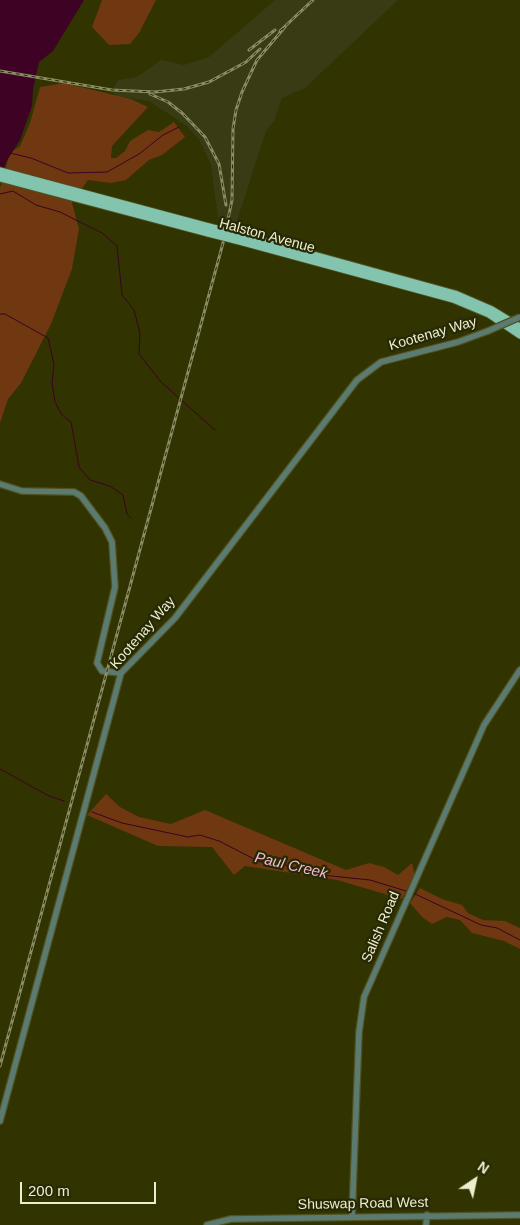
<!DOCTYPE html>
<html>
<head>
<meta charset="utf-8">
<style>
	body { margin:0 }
	#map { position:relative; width:520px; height:1225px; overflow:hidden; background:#313300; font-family:Helvetica,sans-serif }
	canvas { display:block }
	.north { position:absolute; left:450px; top:1155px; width:50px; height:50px; -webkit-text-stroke:4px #272805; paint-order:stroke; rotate:34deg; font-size:14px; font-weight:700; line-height:20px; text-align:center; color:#ecefce }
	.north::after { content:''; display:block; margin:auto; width:18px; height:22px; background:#ecefce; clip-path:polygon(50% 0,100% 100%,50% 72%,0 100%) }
	.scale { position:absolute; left:20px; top:1182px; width:136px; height:22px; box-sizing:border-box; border:2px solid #ecefce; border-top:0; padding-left:6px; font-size:15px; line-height:18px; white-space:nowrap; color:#ecefce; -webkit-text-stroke:4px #272805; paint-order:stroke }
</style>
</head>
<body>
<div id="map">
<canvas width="520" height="1225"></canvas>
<div class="north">N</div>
<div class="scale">200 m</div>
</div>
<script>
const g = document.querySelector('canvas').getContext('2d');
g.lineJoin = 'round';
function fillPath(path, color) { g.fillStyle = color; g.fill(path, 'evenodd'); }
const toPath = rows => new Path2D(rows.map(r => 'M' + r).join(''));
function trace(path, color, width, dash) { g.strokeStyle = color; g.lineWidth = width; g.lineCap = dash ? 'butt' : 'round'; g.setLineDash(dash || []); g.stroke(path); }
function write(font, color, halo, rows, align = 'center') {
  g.font = font + ' Helvetica,sans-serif'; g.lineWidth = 4.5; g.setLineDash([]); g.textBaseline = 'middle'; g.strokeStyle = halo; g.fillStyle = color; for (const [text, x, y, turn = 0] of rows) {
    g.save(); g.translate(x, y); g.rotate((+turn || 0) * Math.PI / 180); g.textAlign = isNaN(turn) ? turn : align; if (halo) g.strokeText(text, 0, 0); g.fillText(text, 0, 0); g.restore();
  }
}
fillPath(toPath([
	[275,0,398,0,305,88,282,98,274,121,266,131,236,224,218,218,211,165,200,141,187,126,149,101,116,96,112,90,118,80,137,77,161,60,184,65,209,57]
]), '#393b14');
fillPath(toPath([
	[102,0,156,0,139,33,130,44,109,45,92,27],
	[64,83,131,99,148,107,112,146,111,158,116,158,125,151,130,141,148,130,159,132,174,122,185,137,162,155,149,160,126,180,111,183,88,180,72,203,79,229,72,269,51,324,21,383,8,399,0,423,0,188,10,153,20,146,30,123,40,87],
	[106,794,120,807,139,817,171,824,205,810,346,870,369,863,384,867,398,875,412,863,415,876,402,899,337,880,245,866,234,875,212,847,158,846,87,815],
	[420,888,442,899,462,905,468,913,483,920,505,921,520,928,520,949,504,941,472,933,460,920,447,917,432,924,422,917,410,903]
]), '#6f3810');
fillPath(toPath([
	[0,0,84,0,53,51,39,62,33,89,32,106,20,140,6,162,0,182]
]), '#3d0224');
trace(toPath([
	[10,153,31,158,68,173,107,172,139,154,163,135,179,127],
	[0,194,13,191,36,205,60,212,102,233,117,246,122,295,134,310,140,333,139,354,161,382,215,430],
	[0,314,5,314,48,338,54,364,52,383,55,402,62,415,71,422,79,467,90,480,110,486,123,495,127,514,131,518],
	[0,769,49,796,64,801],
	[92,812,122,823,188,837,200,835,219,841,260,862,274,862,322,875,370,880,406,891],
	[413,893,481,925,497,928,520,940]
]), '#3d0224', 1);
const minor = toPath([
	[0,484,22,491,74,492,81,496,105,528,112,542,115,587,97,663,102,671,121,673],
	[0,1121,121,673,175,618,357,380,381,362,458,342,488,331],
	[352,1217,359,1032,364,997,484,725,520,670],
	[207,1225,231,1219,520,1215],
	[426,1225,427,1215]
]);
const major = toPath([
	[0,171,209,227],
	[0,178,208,233],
	[245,236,455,294,492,310,520,327],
	[243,242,453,299,489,314,520,335]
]);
trace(minor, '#4f5121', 8);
trace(major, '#4f5121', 9);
trace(minor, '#5b7a70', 5.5);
trace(major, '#83c4af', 7);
const rail = toPath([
	[280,31,313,0],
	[249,50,275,30],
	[0,71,112,90,155,92,184,89,209,82,246,62,260,49],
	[150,94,168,102,182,113,205,137,219,164,226,205],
	[0,1066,223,243,232,200,233,129,236,110,242,92,257,60,285,27]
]);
trace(rail, '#8a8d63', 3);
trace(rail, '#272805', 1, [4]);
const minorBridge = toPath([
	[488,331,520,317]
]);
const majorBridge = toPath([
	[209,227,245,236],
	[208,233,243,242]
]);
trace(minorBridge, '#4f5121', 8, []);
trace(majorBridge, '#4f5121', 9, []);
trace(minorBridge, '#5b7a70', 5.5);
trace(majorBridge, '#83c4af', 7);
write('14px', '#ecefce', '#272805', [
	["Halston Avenue",267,236,15],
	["Kootenay Way",433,334,-16],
	["Kootenay Way",143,633,-49],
	["Salish Road",381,927,-67],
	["Shuswap Road West",363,1204,-1]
]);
write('italic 15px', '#f5bad3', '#272805', [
	["Paul Creek",291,866,13]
]);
</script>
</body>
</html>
